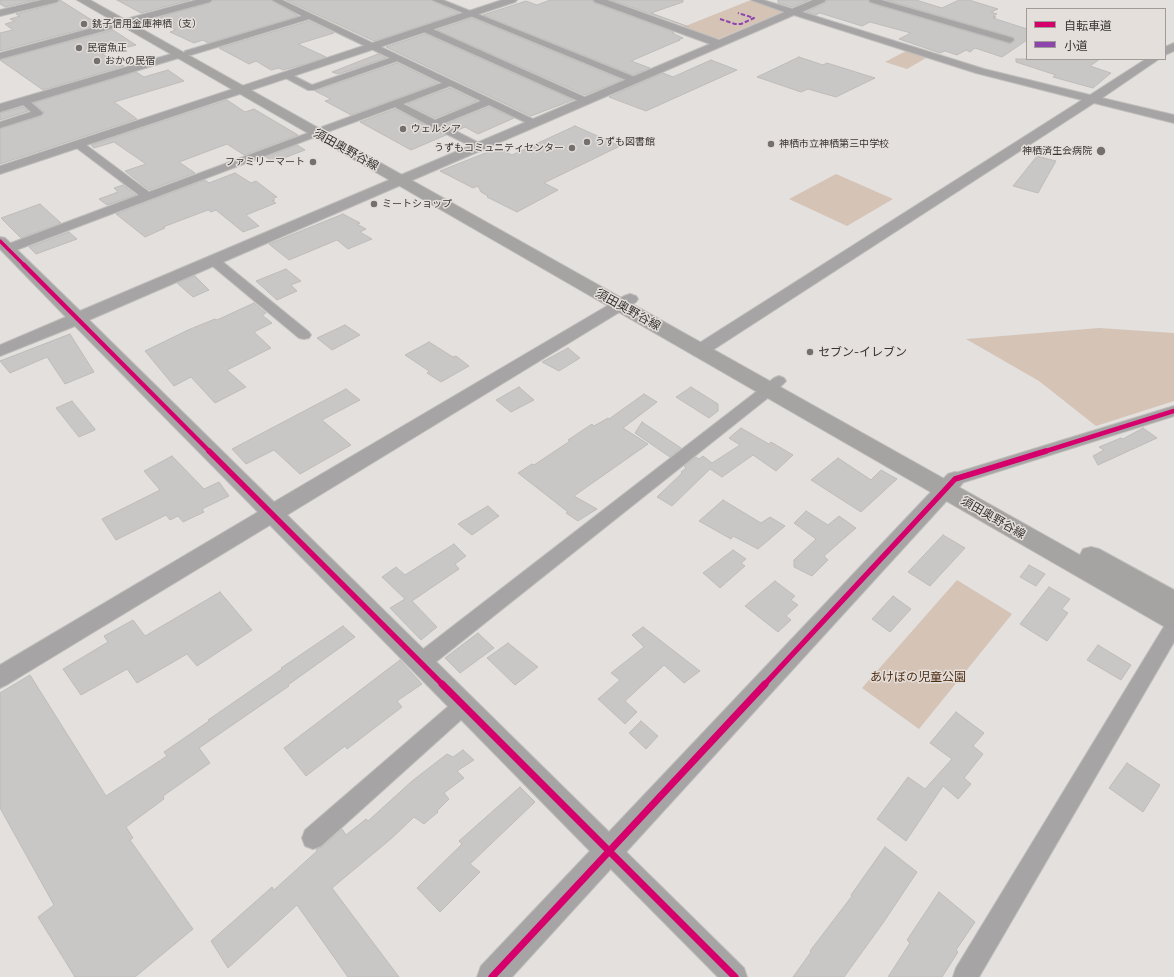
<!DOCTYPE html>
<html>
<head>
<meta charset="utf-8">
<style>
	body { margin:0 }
	#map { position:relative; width:1174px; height:977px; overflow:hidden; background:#e3e0dd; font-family:Figtree,"Noto Sans JP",sans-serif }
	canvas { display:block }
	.legend { position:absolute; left:1026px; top:8px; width:140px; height:52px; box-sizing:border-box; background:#e5dfdb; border:1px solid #9f9b97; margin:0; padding:5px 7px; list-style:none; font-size:12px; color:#363432 }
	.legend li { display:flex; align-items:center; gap:8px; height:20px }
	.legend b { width:20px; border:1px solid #9f9b97 }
</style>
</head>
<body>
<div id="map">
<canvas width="1174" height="977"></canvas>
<ul class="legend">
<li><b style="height:5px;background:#d6006c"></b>自転車道</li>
<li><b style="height:5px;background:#8e44ad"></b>小道</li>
</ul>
</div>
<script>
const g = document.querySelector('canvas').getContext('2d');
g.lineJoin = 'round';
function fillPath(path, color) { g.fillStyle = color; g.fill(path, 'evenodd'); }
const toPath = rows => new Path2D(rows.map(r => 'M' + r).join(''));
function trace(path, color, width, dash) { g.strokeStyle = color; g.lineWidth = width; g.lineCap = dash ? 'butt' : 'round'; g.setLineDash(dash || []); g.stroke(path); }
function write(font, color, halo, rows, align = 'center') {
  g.font = font + ' Figtree,"Noto Sans JP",sans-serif'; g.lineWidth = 3; g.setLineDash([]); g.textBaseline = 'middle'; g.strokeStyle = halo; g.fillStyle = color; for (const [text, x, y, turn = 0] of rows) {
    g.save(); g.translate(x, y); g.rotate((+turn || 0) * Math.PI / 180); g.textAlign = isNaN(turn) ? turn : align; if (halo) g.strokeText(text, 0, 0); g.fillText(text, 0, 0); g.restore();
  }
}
fillPath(toPath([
	[751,0,786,11,718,39,683,27],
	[906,51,926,58,907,69,885,62],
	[836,174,893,199,847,226,789,199],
	[1099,328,1174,333,1174,401,1096,426,1039,381,966,339],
	[957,580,1012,614,919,729,862,688]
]), '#d5c3b6');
const building = toPath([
	[0,0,36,0,5,7,0,4,0,0],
	[60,0,90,19,102,24,0,51,0,33,13,30,5,24,15,21,10,19,20,16,16,14,57,3,60,0],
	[117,0,190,0,141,13,117,0],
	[214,0,271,0,298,16,208,43,203,40,194,43,170,32,176,30,153,19,210,3,214,0],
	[286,0,430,0,459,13,374,41,286,0],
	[550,0,592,0,594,3,674,32,672,33,683,38,678,40,680,40,631,61,650,68,633,75,483,15,526,1,537,5,550,0],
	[611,0,683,0,683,2,651,13,689,27,611,0],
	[778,0,809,0,792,7,778,3,778,0],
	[828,0,868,0,870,3,1010,44,1015,41,1013,37,886,0,916,0,942,8,959,0,969,0,998,9,991,12,997,14,993,16,996,17,993,18,1027,29,1027,40,1002,57,975,48,970,52,966,50,957,55,945,51,940,53,899,39,911,33,870,22,862,26,820,13,815,15,806,12,825,3,828,0],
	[472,18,622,80,585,95,437,30,472,18],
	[309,21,334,33,298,44,326,57,305,64,283,70,279,68,271,70,256,61,249,64,219,48,309,21],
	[113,30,136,45,102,54,124,66,43,90,0,60,113,30],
	[425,34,573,100,531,116,386,47,425,34],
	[378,54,386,58,338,74,332,72,378,54],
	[799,57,823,65,827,63,875,78,836,97,808,89,801,92,757,77,799,57],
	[1016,59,1100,59,1090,66,1111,73,1093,88,1053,77,1056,75,1016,62,1016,59],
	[711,60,737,70,646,111,609,97,663,73,673,77,711,60],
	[397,63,438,83,351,115,325,101,331,99,315,91,397,63],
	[168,70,184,81,114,102,137,119,0,164,0,129,42,116,44,112,34,103,136,72,144,77,168,70],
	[450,88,477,101,435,118,407,104,450,88],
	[227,100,245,112,254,109,298,135,244,155,227,144,179,162,195,173,149,190,125,171,146,164,114,142,94,148,91,145,227,100],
	[23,107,28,111,0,120,0,113,23,107],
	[489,107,514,118,478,134,465,127,458,130,446,124,489,107],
	[395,109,429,127,446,135,411,150,360,122,395,109],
	[575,126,620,146,544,183,558,190,517,212,487,197,488,196,481,192,478,186,473,188,440,171,498,148,512,155,575,126],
	[297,145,305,150,273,162,266,157,297,145],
	[1037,156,1056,161,1038,193,1013,186,1037,156],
	[235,173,251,183,256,181,277,197,273,198,275,200,272,201,276,203,246,215,259,226,243,232,216,210,211,212,208,210,163,227,165,228,145,237,116,214,205,180,209,183,235,173],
	[123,185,136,195,107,205,99,199,118,192,114,188,123,185],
	[40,204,61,223,21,238,1,218,40,204],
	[343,214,360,223,357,224,366,229,360,232,372,239,348,249,337,240,289,260,269,244,343,214],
	[69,232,77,239,36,254,29,247,69,232],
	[286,269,301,281,291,285,297,291,277,300,256,281,286,269],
	[195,276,209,290,193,297,177,283,195,276],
	[254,303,266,313,262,315,272,323,254,332,271,348,227,370,246,387,215,403,191,377,174,386,145,351,188,330,215,319,217,320,254,303],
	[345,325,360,335,332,350,317,338,345,325],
	[70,334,94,372,65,384,47,357,10,373,0,361,70,334],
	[429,342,453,357,456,356,469,366,441,382,427,373,429,371,405,355,429,342],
	[568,348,580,358,559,371,542,362,568,348],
	[519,387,534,400,511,412,496,400,519,387],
	[691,387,718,404,718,411,709,418,676,397,691,387],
	[346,389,360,400,322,420,351,445,300,474,274,450,246,464,232,449,346,389],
	[644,394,657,402,623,428,648,444,574,496,597,509,578,521,566,513,568,512,518,473,532,464,534,465,570,441,568,440,592,424,594,426,608,418,609,419,644,394],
	[72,401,95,429,95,430,79,437,56,408,72,401],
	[642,422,681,448,670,457,635,433,642,422],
	[741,428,769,444,771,442,793,455,776,471,753,455,722,477,710,469,672,506,657,497,682,473,681,472,686,468,684,466,696,457,699,459,703,456,712,463,740,445,729,438,741,428],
	[1143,428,1157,438,1098,465,1093,456,1104,450,1099,447,1121,438,1123,439,1143,428],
	[172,456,204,489,219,482,229,496,202,509,204,512,183,522,178,516,170,520,166,515,116,540,102,519,160,490,144,471,172,456],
	[838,458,871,480,881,470,897,479,861,512,811,480,838,458],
	[723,500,761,523,770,517,785,526,758,549,733,536,731,539,699,521,723,500],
	[488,506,499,516,472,535,458,524,488,506],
	[806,511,828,525,839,516,856,528,824,556,828,560,812,576,794,567,794,560,816,539,794,523,806,511],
	[943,535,965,548,930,586,908,572,943,535],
	[454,544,466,556,455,564,459,569,412,601,437,627,421,640,390,608,405,599,382,577,396,567,405,575,454,544],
	[733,550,746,559,741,563,745,566,720,588,703,573,733,550],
	[1029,565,1045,574,1036,586,1020,577,1029,565],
	[775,581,795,596,791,600,798,605,786,616,791,620,778,632,745,606,775,581],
	[1049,587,1070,599,1062,609,1068,613,1047,641,1020,624,1049,587],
	[220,592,252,630,197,666,187,654,137,683,127,669,81,695,63,669,108,642,104,636,133,620,145,636,220,592],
	[893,596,911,609,890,632,872,619,893,596],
	[343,626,355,637,288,685,289,686,199,748,210,763,163,796,164,799,126,827,133,838,130,840,193,929,135,977,75,977,38,917,54,905,0,808,0,693,30,675,106,796,167,756,164,752,209,721,208,720,282,669,281,668,343,626],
	[643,627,700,671,684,683,664,665,625,701,637,712,625,724,598,699,620,680,611,673,644,647,632,635,643,627],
	[478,633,494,648,460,673,445,658,478,633],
	[508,643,538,667,515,685,487,658,508,643],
	[1098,645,1131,665,1121,680,1087,660,1098,645],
	[400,660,422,684,397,701,402,707,347,749,345,746,306,776,284,748,400,660],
	[956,712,984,733,973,746,983,754,964,778,971,784,958,799,943,786,906,841,877,819,908,777,925,789,952,759,930,743,956,712],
	[641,721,658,736,646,749,629,733,641,721],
	[463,750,474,760,457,771,464,778,444,793,449,799,437,811,438,812,424,824,414,817,392,838,332,888,399,977,348,977,297,905,228,968,211,941,272,887,274,890,317,851,316,849,322,847,342,829,346,835,366,819,368,821,412,781,447,754,453,757,463,750],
	[1127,763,1160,785,1143,812,1109,788,1127,763],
	[520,787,535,802,470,864,480,872,440,912,417,888,462,844,459,841,520,787],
	[885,847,917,872,883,923,844,977,793,977,811,952,810,951,852,896,851,895,885,847],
	[939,892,975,922,956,950,958,952,942,977,888,977,910,943,907,940,939,892]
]);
fillPath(building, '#c9c7c5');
trace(building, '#bebbb9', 1);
const minor = toPath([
	[272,0,282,0,537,121,539,123,534,126,531,125,489,105,442,124,483,145,484,147,479,150,430,126,395,107,330,131,322,131,321,129,322,127,442,83,397,61,314,90,308,90,282,76,284,74,290,74,312,85,390,58,309,19,191,55,185,55,184,53,185,51,302,16,272,0],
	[450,86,481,101,435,120,403,104,450,86],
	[432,0,443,0,637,78,639,80,637,82,631,82,432,0],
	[751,0,763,0,796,10,797,12,793,14,790,14,751,0],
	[869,0,881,0,1013,38,1014,40,1010,43,1007,42,870,2,869,0],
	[422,27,428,27,589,99,591,101,589,103,583,103,422,31,421,29,422,27],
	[24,98,27,99,41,111,43,113,41,115,0,128,0,122,31,112,19,101,24,98],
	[316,130,320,131,321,133,320,135,11,252,3,252,1,249,3,246,139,195,74,146,73,144,74,142,82,142,149,192,316,130],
	[214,257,218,258,309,332,311,335,309,338,304,339,299,338,210,264,208,261,210,258,214,257],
	[779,376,784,378,786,381,774,393,427,669,420,671,413,669,411,663,413,657,774,378,779,376],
	[1174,406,1174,416,955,485,949,483,947,479,949,475,1174,406],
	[1174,617,1174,642,979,977,953,977,956,968,1168,620,1174,617],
	[465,695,472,698,475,704,472,710,321,846,313,849,305,846,302,838,305,830,458,698,465,695],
	[609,840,617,843,744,968,747,977,718,977,601,859,598,851,601,843,609,840]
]);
const tertiary = toPath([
	[42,0,59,0,57,2,0,16,0,10,42,0],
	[196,0,212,0,210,2,0,59,0,53,196,0],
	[502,0,517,0,515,2,0,174,0,166,502,0],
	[593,0,607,0,719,40,813,0,826,0,824,2,802,12,984,69,1090,95,1146,59,1159,59,1102,98,1174,115,1174,123,1094,103,705,355,699,356,693,355,690,351,693,347,1082,100,976,73,794,15,89,320,274,502,624,296,630,294,636,296,638,299,636,302,287,515,609,832,948,474,955,472,962,474,965,479,962,484,512,977,477,977,481,966,590,851,270,525,8,684,0,688,0,665,258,512,75,326,0,356,0,345,66,317,0,249,0,237,5,238,80,311,710,44,595,2,593,0],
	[1174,43,1174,51,1165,55,1165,47,1174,43],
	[178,52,183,55,182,57,0,112,0,104,178,52]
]);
const secondary = toPath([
	[77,0,90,0,1080,555,1083,549,1091,547,1099,549,1174,590,1174,630,1165,627,77,0]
]);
trace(minor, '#c0bebc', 2);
trace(tertiary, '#c0bebc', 2);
trace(secondary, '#c0bebc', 2);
fillPath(minor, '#a6a4a4');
fillPath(tertiary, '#a6a4a4');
fillPath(secondary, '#a6a4a2');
trace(toPath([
	[720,19,735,24,741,24,754,18,738,13]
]), '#8e44ad', 2, [4.5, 2]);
trace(toPath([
	[0,241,25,266]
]), '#d6006c', 3.5);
trace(toPath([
	[24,265,210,452],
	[1043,452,1174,411]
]), '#d6006c', 4.5);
trace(toPath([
	[209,451,443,685],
	[764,685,955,479,1046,451]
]), '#d6006c', 5.5);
trace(toPath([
	[442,684,735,977],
	[492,977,765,684]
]), '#d6006c', 7);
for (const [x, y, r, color] of [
	[84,24,4,"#73706e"],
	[79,48,4,"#73706e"],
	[97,61,4,"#73706e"],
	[403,129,4,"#73706e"],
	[587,142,4,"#73706e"],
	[771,144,4,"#73706e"],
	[572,148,4,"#73706e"],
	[1101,151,5,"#73706e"],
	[313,162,4,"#73706e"],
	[374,204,4,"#73706e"],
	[810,352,4,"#73706e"]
]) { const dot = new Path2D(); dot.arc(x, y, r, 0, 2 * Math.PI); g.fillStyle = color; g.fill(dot); trace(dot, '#e5dfdb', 1.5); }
write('10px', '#363432', '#e5dfdb', [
	["銚子信用金庫神栖（支）",92,24],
	["民宿魚正",87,48],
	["おかの民宿",105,61],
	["ウェルシア",411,129],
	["うずも図書館",595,142],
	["神栖市立神栖第三中学校",779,144],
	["うずもコミュニティセンター",564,148,"right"],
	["神栖済生会病院",1092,151,"right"],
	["ファミリーマート",305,162,"right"],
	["ミートショップ",382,204]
], 'left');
write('12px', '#363432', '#e5dfdb', [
	["須田奥野谷線",346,150,29],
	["須田奥野谷線",628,310,29],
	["須田奥野谷線",993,518,30]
]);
write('12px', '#363432', '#e5dfdb', [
	["セブン-イレブン",818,352]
], 'left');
write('12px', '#4e2e12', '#e5dfdb', [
	["あけぼの児童公園",918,677]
]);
</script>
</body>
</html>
